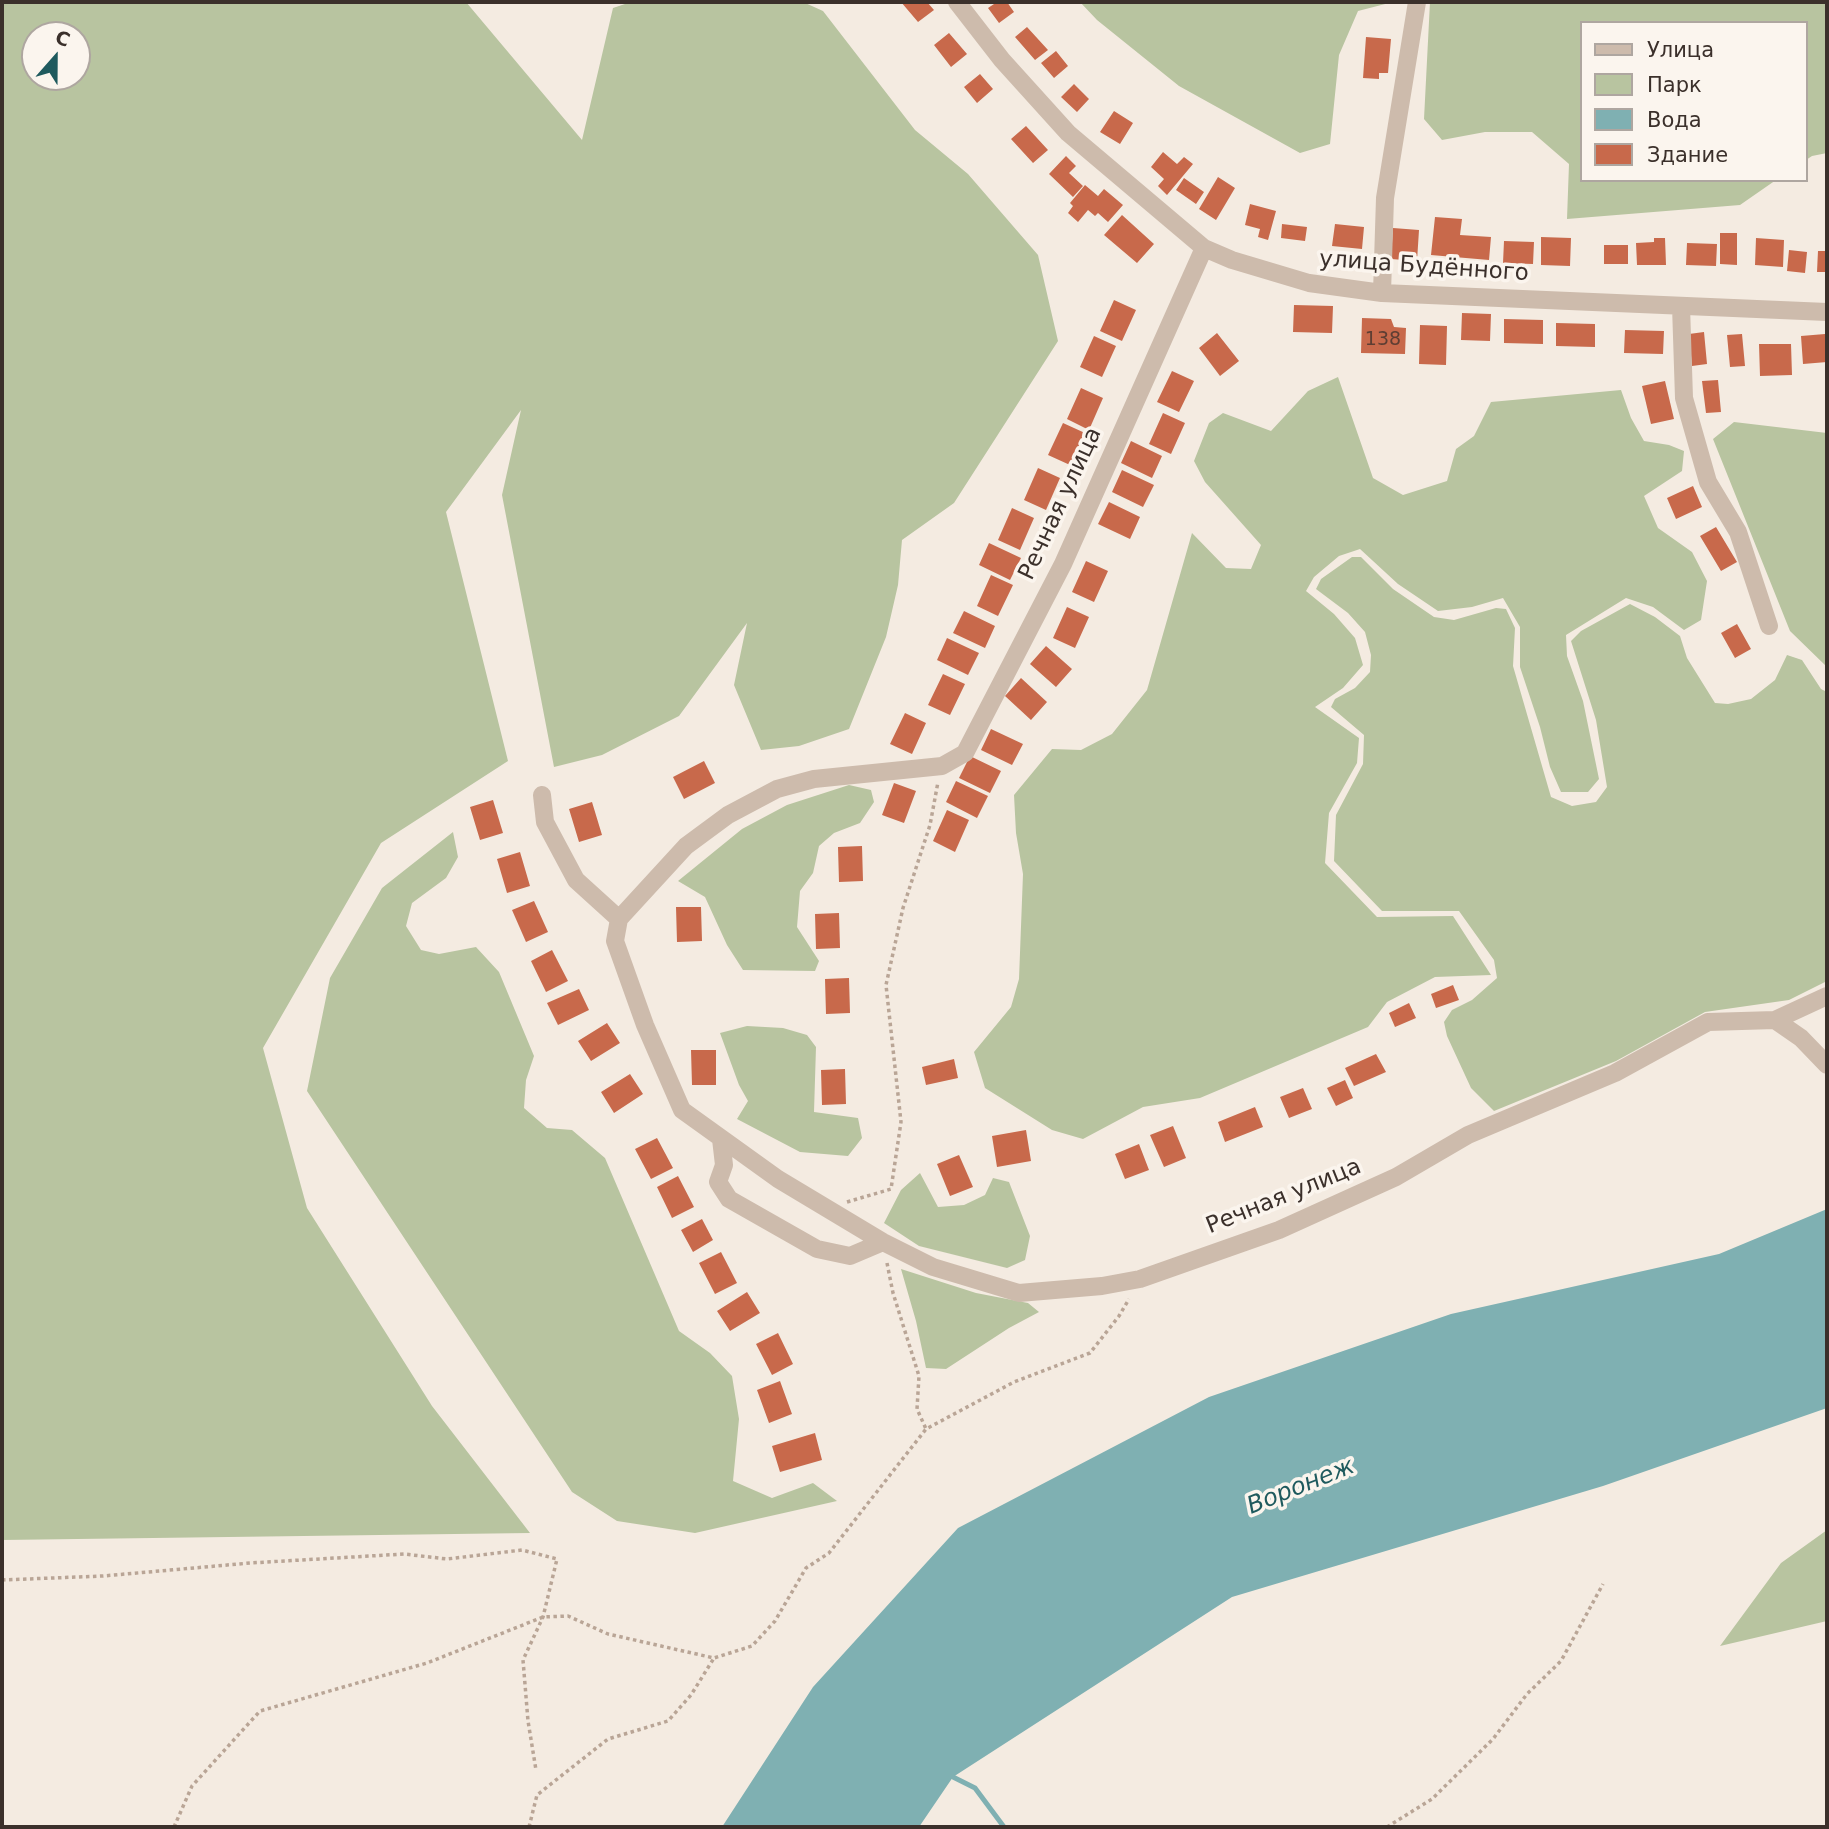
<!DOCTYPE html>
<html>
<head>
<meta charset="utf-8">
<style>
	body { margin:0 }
	#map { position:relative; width:1829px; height:1829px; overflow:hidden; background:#f4ebe1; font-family:"DejaVu Sans",sans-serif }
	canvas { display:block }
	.frame { position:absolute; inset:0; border:4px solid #3b302b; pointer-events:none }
	.legend { position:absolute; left:1580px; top:21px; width:228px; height:161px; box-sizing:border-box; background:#fbf5ee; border:2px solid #aea6a0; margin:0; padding:9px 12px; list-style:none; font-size:21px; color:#3b302b }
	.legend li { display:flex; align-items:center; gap:14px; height:35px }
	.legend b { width:35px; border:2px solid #aea6a0 }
	.north { position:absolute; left:21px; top:21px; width:70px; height:70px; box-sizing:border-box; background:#fbf5ee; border:2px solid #aea6a0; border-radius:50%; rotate:21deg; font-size:19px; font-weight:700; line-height:28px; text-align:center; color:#3b302b }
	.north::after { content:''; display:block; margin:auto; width:24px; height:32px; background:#1f5a5e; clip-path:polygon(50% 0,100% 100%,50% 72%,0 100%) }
</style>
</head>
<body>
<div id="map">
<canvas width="1829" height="1829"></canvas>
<div class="frame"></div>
<ul class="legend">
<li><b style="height:9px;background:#cdbbac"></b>Улица</li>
<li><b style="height:19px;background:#b8c4a0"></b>Парк</li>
<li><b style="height:19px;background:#7fb0b2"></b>Вода</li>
<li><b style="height:19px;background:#c8694b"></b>Здание</li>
</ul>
<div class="north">С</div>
</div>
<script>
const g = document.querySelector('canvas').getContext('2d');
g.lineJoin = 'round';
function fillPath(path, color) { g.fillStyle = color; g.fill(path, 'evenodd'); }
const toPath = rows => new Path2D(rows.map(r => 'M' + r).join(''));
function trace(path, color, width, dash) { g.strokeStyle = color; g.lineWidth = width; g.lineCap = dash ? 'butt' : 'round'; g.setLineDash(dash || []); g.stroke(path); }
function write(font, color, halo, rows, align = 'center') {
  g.font = font + ' "DejaVu Sans",sans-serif'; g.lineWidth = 7; g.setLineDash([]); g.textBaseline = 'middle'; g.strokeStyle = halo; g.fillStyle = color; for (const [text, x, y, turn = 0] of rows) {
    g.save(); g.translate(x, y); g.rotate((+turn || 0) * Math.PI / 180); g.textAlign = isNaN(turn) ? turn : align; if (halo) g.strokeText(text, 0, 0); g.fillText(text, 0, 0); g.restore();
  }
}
fillPath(toPath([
	[2,2,466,2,582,140,613,8,631,2,803,2,823,11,915,130,968,174,1038,255,1058,341,954,503,902,540,898,585,886,637,849,729,799,746,761,750,734,685,747,623,679,716,602,755,554,767,502,495,521,410,446,512,508,761,381,843,263,1048,307,1208,432,1406,530,1533,2,1540],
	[35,35,77,35,77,77,35,77],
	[1080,2,1393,2,1358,11,1339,55,1330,144,1300,153,1179,86,1097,20],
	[1430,2,1827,2,1827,153,1812,156,1806,160,1806,23,1582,23,1582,180,1776,180,1740,205,1567,219,1569,164,1532,132,1485,132,1442,140,1424,119],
	[1338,377,1373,478,1403,495,1447,481,1456,449,1474,436,1491,402,1621,390,1631,418,1644,441,1669,445,1684,451,1682,471,1644,496,1658,528,1692,552,1707,581,1701,620,1684,630,1653,607,1626,598,1566,635,1567,656,1583,701,1599,779,1588,792,1561,792,1550,767,1540,727,1520,667,1520,627,1503,598,1472,607,1438,611,1398,584,1360,549,1339,556,1314,577,1306,591,1334,614,1355,638,1363,665,1343,688,1315,707,1359,738,1357,763,1329,813,1325,863,1377,917,1453,916,1491,975,1435,977,1387,1002,1368,1027,1200,1098,1143,1107,1083,1139,1052,1130,985,1088,974,1052,1011,1007,1019,979,1023,874,1016,833,1014,795,1052,749,1081,750,1112,734,1147,690,1192,533,1226,568,1251,569,1261,545,1205,482,1194,461,1209,423,1223,413,1271,431,1308,391],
	[1734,422,1827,433,1827,667,1790,631,1713,439],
	[1352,557,1361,557,1393,589,1434,617,1454,620,1496,608,1506,609,1515,628,1513,666,1551,797,1572,806,1596,802,1607,787,1596,720,1571,641,1581,631,1630,604,1655,617,1680,636,1687,658,1715,703,1728,704,1751,699,1775,680,1787,655,1802,660,1821,689,1827,692,1827,981,1789,1000,1705,1012,1616,1061,1494,1111,1471,1088,1447,1036,1444,1022,1452,1010,1472,1000,1497,978,1494,960,1459,911,1382,911,1334,861,1336,815,1363,764,1364,735,1331,707,1335,699,1355,688,1370,672,1371,655,1365,632,1348,613,1316,589,1321,579],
	[849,785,871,790,874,802,860,823,834,833,819,846,813,873,800,891,797,927,819,961,815,971,743,970,727,945,705,897,678,881,742,829,787,805],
	[453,832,458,857,446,878,412,903,406,926,421,950,439,954,476,947,499,972,534,1056,526,1080,524,1108,547,1128,572,1130,605,1158,679,1331,710,1353,732,1376,739,1419,733,1481,772,1498,813,1483,837,1501,695,1533,617,1521,572,1492,307,1091,330,978,382,888],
	[747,1026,783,1028,807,1035,816,1047,814,1112,858,1118,862,1138,848,1156,800,1152,737,1119,748,1101,739,1085,720,1033],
	[920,1173,938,1207,964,1205,985,1195,993,1178,1009,1182,1030,1236,1025,1260,1007,1268,919,1246,884,1223,901,1190],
	[901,1269,976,1293,1028,1303,1039,1312,1009,1328,946,1369,926,1368,916,1321],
	[1827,1530,1827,1621,1720,1646,1781,1563]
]), '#b8c4a0');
fillPath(toPath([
	[1827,1209,1827,1408,1603,1486,1232,1597,953,1777,919,1827,722,1827,813,1687,958,1528,1209,1397,1451,1314,1719,1254]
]), '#7fb0b2');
trace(toPath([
	[953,1777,975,1788,1004,1827]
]), '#7fb0b2', 5);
fillPath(toPath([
	[901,2,927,2,934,10,918,22],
	[997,2,1007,2,1014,12,999,23,988,8],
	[1027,27,1048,50,1035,60,1015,37],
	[949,33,967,54,951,67,934,45],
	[1366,37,1391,39,1388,73,1379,73,1379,79,1363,78],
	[1056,51,1068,66,1054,78,1041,63],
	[980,74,993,89,977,103,964,87],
	[1074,84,1089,99,1077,112,1061,97],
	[1114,111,1133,123,1120,144,1100,132],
	[1026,126,1048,150,1033,163,1011,139],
	[1163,152,1177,164,1184,157,1193,164,1167,195,1158,186,1164,179,1151,167],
	[1066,156,1076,166,1069,173,1083,186,1073,197,1049,174],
	[1218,177,1235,188,1216,220,1199,209],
	[1184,178,1204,192,1196,204,1176,190],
	[1085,185,1098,196,1104,189,1123,205,1108,222,1098,213,1095,216,1088,210,1078,222,1068,213,1073,206,1070,203],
	[1250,204,1276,211,1268,240,1258,237,1260,229,1245,225],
	[1122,215,1154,244,1137,263,1104,235],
	[1435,217,1462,219,1460,235,1491,237,1489,260,1431,255],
	[1282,224,1307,227,1305,241,1281,238],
	[1335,224,1364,227,1362,249,1332,246],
	[1393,228,1419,230,1417,261,1391,259],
	[1720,233,1737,233,1737,265,1720,264],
	[1541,237,1571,238,1570,266,1541,265],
	[1654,238,1665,238,1666,265,1637,265,1636,243,1654,242],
	[1756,238,1784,240,1783,267,1755,265],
	[1504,241,1534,242,1533,264,1503,263],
	[1687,243,1717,244,1716,266,1686,265],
	[1604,245,1628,245,1628,264,1604,264],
	[1789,250,1807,252,1805,273,1787,271],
	[1818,251,1827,251,1827,272,1817,272],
	[1114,300,1136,310,1122,341,1100,331],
	[1294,305,1333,306,1332,333,1293,332],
	[1462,313,1491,314,1490,341,1461,340],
	[1362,318,1391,319,1394,327,1406,328,1405,354,1361,353],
	[1504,319,1543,320,1543,344,1504,343],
	[1556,323,1595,324,1595,347,1556,346],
	[1420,325,1447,326,1446,365,1419,364],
	[1625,330,1664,331,1663,354,1624,353],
	[1704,332,1707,364,1692,366,1689,334],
	[1217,333,1239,361,1220,376,1199,348],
	[1742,334,1745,366,1730,367,1727,335],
	[1825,334,1827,362,1803,364,1801,336],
	[1094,336,1116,346,1102,377,1080,367],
	[1759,344,1791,344,1792,375,1760,376],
	[1172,371,1194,381,1179,412,1157,402],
	[1718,380,1721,412,1706,413,1702,381],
	[1665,381,1674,419,1651,424,1642,386],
	[1081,388,1103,398,1089,430,1067,419],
	[1163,413,1185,423,1171,454,1149,444],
	[1063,423,1085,433,1070,465,1048,455],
	[1131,441,1162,456,1152,478,1121,463],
	[1038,468,1060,478,1046,510,1024,500],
	[1122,470,1154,485,1143,507,1112,492],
	[1693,486,1702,507,1676,519,1667,498],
	[1109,502,1140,517,1130,539,1098,524],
	[1012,508,1034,518,1020,550,998,540],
	[1716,527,1737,562,1721,571,1700,536],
	[989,543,1021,558,1010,580,979,565],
	[1086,561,1108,571,1094,602,1072,592],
	[991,575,1013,585,998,616,977,606],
	[1067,607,1089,617,1075,648,1053,638],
	[964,611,995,626,985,648,953,633],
	[1737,624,1751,649,1735,658,1721,633],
	[947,638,979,653,968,675,937,660],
	[1046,646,1072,669,1056,687,1030,664],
	[943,674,965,684,950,715,928,705],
	[1021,678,1047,702,1031,720,1005,696],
	[905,713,926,723,912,754,890,744],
	[991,729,1023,744,1012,765,981,750],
	[970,756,1001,771,990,793,959,778],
	[704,761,715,783,684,799,673,777],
	[956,781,988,796,977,818,946,802],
	[894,783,916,791,904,823,882,815],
	[493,800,503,833,480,840,470,807],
	[592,802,602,835,579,842,569,809],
	[947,810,969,820,955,852,933,841],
	[862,846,863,881,839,882,838,847],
	[520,852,530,886,507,893,497,859],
	[534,901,548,932,526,942,512,910],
	[676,907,701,907,702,941,677,942],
	[839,913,840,948,816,949,815,914],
	[552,950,568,981,546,992,531,961],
	[849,978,850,1013,826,1014,825,979],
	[1453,985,1459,1000,1436,1008,1431,994],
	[579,989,589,1010,558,1025,547,1003],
	[1409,1003,1416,1018,1395,1027,1389,1013],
	[607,1023,620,1043,591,1061,578,1041],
	[691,1050,716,1050,716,1085,692,1085],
	[1376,1054,1386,1072,1354,1086,1345,1068],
	[954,1059,958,1078,926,1085,922,1067],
	[845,1069,846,1104,822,1105,821,1070],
	[630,1074,643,1094,614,1113,601,1092],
	[1345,1080,1353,1098,1336,1106,1327,1088],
	[1303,1088,1312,1109,1289,1118,1280,1097],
	[1255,1107,1263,1127,1225,1142,1218,1122],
	[1173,1126,1186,1158,1164,1167,1150,1135],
	[1026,1130,1031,1161,997,1167,992,1136],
	[657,1138,673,1168,651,1179,635,1149],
	[1139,1144,1149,1170,1125,1179,1115,1154],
	[959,1155,973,1187,950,1196,937,1164],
	[678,1176,694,1207,672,1218,657,1187],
	[702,1219,713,1240,693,1252,681,1230],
	[721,1252,737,1283,715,1294,699,1263],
	[747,1292,760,1313,730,1331,717,1311],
	[778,1333,793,1364,772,1375,756,1344],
	[780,1381,792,1414,769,1423,757,1390],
	[815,1433,822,1460,780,1472,772,1446]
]), '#c8694b');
trace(toPath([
	[847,1202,891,1189,901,1122,886,985,903,908,930,825,938,782],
	[887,1263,893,1293,919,1376,917,1409,926,1429],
	[2,1580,103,1576,250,1563,404,1554,447,1559,522,1550,557,1559,543,1617,523,1660,528,1721,536,1770],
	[174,1827,192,1786,260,1711,427,1663,543,1617,568,1616,608,1634,714,1658,752,1646,775,1621,806,1568,829,1553,926,1429,1014,1382,1090,1353,1119,1316,1129,1299],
	[529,1827,537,1795,608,1739,668,1721,691,1695,714,1658],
	[1387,1827,1432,1799,1493,1739,1527,1694,1561,1661,1603,1584]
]), '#b9a596', 3.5, [3.5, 3.5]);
trace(toPath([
	[957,2,1002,60,1068,133,1204,248,1232,260,1309,283,1382,293,1827,312],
	[1204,248,1063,564,965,753,942,766,814,779,777,789,728,815,686,846,619,919,615,941,645,1025,682,1110,778,1179,883,1242,933,1267,1019,1293,1102,1286,1140,1279,1279,1230,1396,1177,1468,1135,1615,1073,1708,1022,1775,1020,1801,1038,1827,1065],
	[1382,293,1385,198,1417,2],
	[1681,306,1684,398,1708,482,1738,532,1769,626],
	[542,795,545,822,576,880,619,919],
	[1775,1020,1827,996],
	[721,1139,724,1165,718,1182,729,1199,817,1249,850,1256,883,1242]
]), '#cdbbac', 18);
write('19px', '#5e3e33', null, [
	["138",1383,340]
]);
write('23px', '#3b302b', '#fbf5ee', [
	["улица Будённого",1424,267,4],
	["Речная улица",1061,504,-65],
	["Речная улица",1284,1197,-22]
]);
write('italic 24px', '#1f5a5e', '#fbf5ee', [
	["Воронеж",1301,1487,-22]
]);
</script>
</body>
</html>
